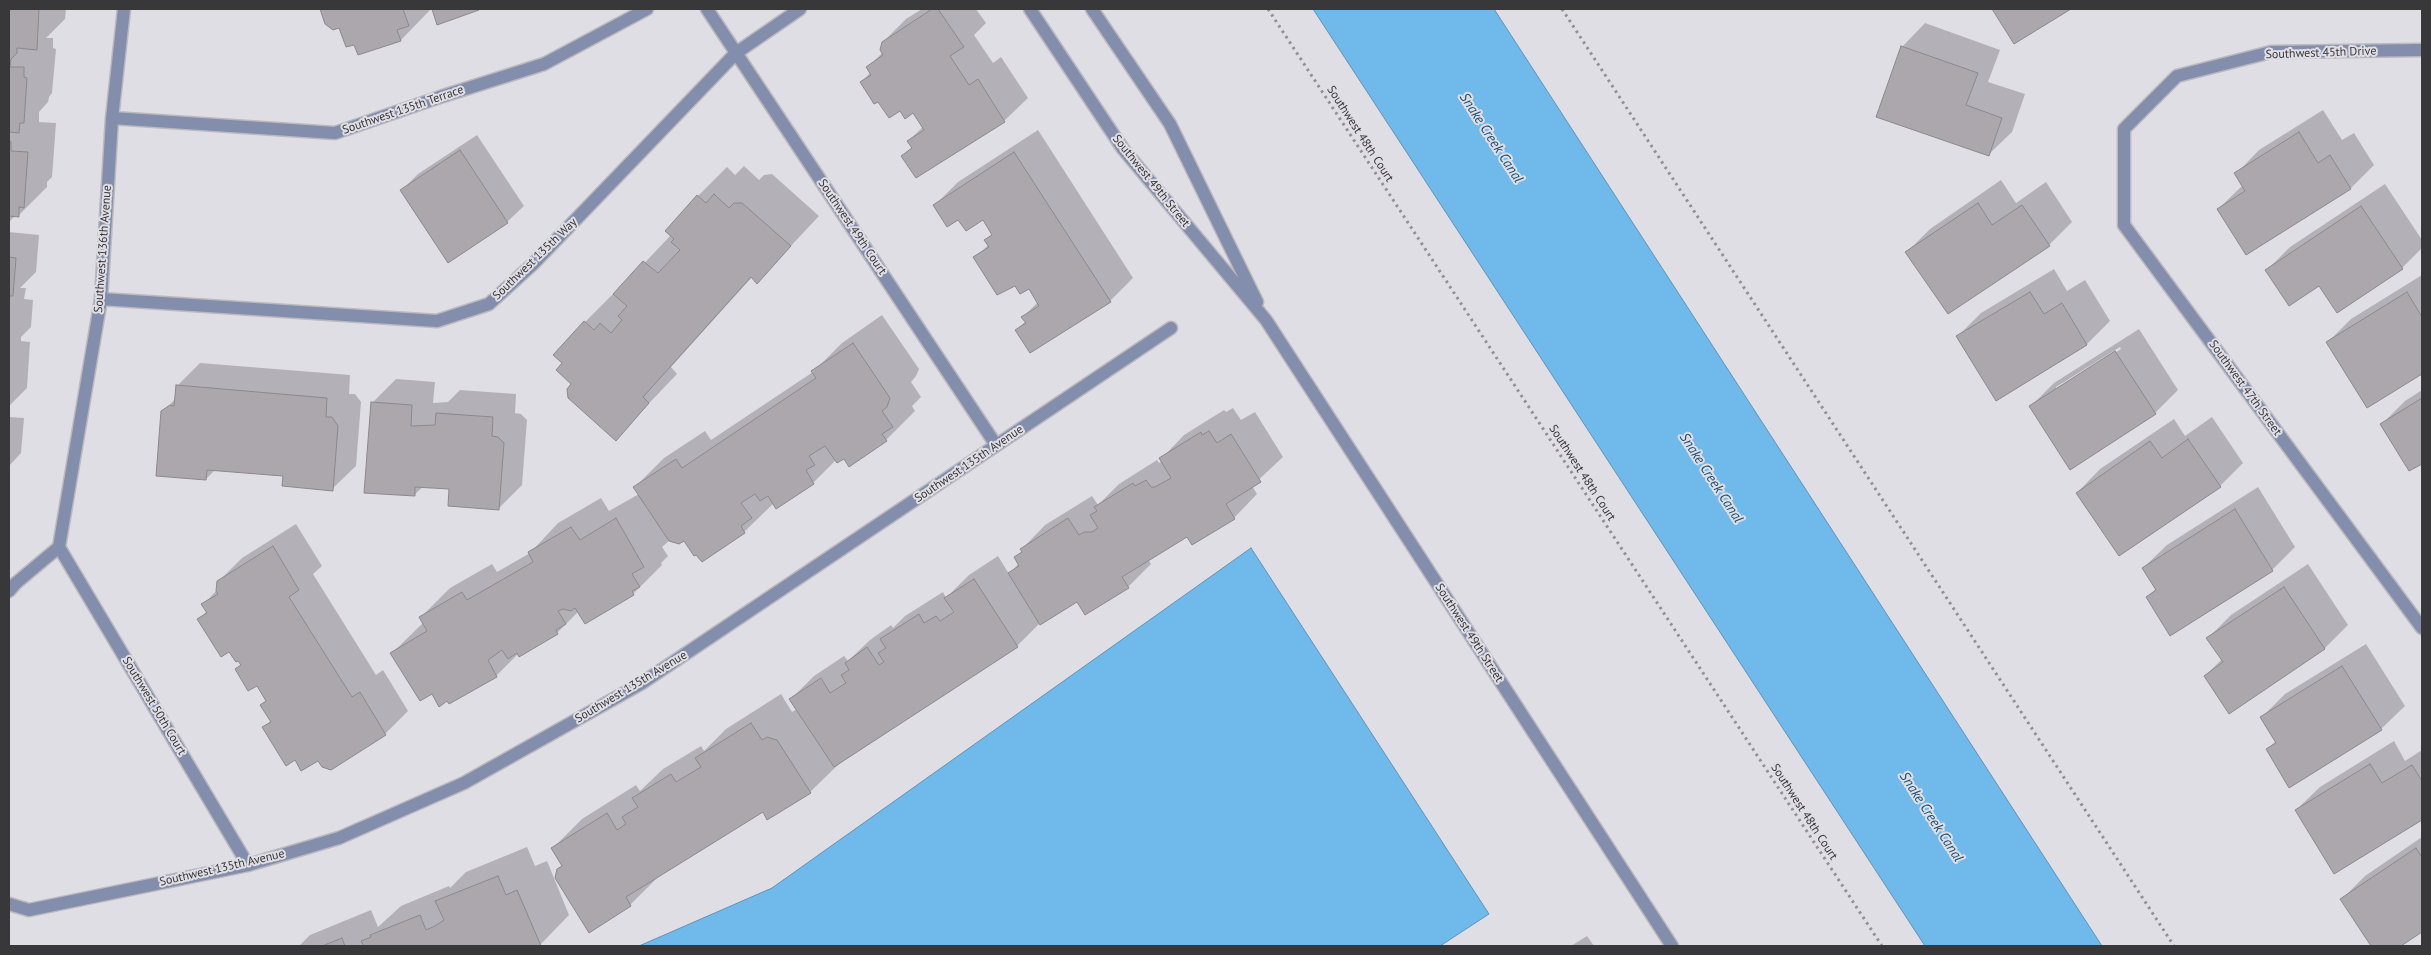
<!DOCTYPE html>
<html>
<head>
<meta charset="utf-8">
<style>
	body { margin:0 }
	#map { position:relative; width:2431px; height:955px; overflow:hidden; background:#e0dee5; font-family:"PT Sans",sans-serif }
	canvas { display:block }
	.frame { position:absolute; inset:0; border:10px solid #38373a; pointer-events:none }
</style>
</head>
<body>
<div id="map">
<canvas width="2431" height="955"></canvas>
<div class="frame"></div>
</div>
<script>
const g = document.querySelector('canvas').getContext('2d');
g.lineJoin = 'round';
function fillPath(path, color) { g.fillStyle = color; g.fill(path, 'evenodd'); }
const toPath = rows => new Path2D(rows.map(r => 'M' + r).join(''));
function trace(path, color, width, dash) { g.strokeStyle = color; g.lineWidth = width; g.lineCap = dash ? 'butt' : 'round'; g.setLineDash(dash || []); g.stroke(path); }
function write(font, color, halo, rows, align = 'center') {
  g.font = font + ' "PT Sans",sans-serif'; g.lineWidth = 4; g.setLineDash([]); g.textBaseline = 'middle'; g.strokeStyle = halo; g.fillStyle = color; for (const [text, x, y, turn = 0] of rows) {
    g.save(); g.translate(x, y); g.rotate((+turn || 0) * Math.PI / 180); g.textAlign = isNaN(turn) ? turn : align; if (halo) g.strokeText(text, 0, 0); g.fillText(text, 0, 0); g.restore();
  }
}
const water = toPath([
	[1313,9,1494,9,2102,946,1925,946,1313,9],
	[1251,548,1489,914,1440,946,639,946,772,888,1251,548]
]);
fillPath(water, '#70b9eb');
trace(water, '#5f92b6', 1);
fillPath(toPath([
	[9,9,66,9,65,19,46,38,53,38,53,48,56,49,52,93,49,97,48,102,39,112,39,122,56,123,52,177,47,182,47,187,18,216,15,216,9,222],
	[321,9,429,9,430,10,401,40,358,54,354,43,340,27,326,23],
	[922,9,976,9,986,23,974,35,993,63,1001,57,1028,98,1004,121,903,156,912,147,908,141,924,126,914,111,900,109,861,82,871,72,868,67,883,52,883,42,906,19],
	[1994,9,2069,9,2015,43],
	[1925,23,2000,50,1988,82,2025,94,2012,132,1988,155,1902,47],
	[2323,110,2342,140,2354,133,2374,165,2351,188,2247,254,2218,209,2242,186,2236,174,2259,150],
	[1038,130,1133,278,1110,301,1016,330,1026,321,1023,317,1038,302,1029,288,1016,284,975,258,989,244,986,240,993,233,983,218,959,218,935,205,958,182],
	[477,135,524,206,507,222,448,261,402,190,418,174],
	[744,166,759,180,764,175,772,174,819,216,757,282,752,277,671,367,677,374,615,439,573,384,564,363,555,355,585,322,614,293,615,294,671,235,698,196,727,167,735,175],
	[2001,180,2016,203,2046,182,2072,222,2049,245,1907,252,1930,229],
	[2385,184,2422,240,2422,248,2402,268,2337,312,2319,285,2267,270,2290,247],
	[9,232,39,235,36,272,20,288,26,288,24,299,33,300,31,327,21,337,21,341,30,342,27,388,9,406],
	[2054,269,2067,291,2085,280,2110,321,2087,344,1996,399,1958,336,1981,313],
	[2422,275,2422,372,2367,406,2328,342,2351,319],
	[882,315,919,369,916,376,911,382,921,397,912,406,915,411,886,440,836,460,813,483,774,503,744,532,670,540,662,547,668,556,661,563,662,565,633,594,579,611,557,633,519,653,496,676,447,700,432,692,392,653,423,623,420,618,450,588,492,564,497,572,530,553,558,523,601,498,609,511,639,494,635,487,664,458,705,431,711,440,813,372,842,343],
	[2139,329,2178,390,2155,413,2031,406,2054,383],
	[2120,347,2121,349,2056,390,2056,387],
	[200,363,350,375,349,394,355,394,361,402,356,466,332,489,284,475,216,469,206,479,163,412,176,398,177,386],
	[396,379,435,382,433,403,448,402,460,390,516,394,515,413,521,414,527,420,522,485,499,508,451,488,424,486,414,495,372,403],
	[2422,390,2422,462,2410,470,2382,424,2405,401],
	[1233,408,1241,420,1255,412,1283,457,1252,486,1257,494,1234,518,1188,535,1148,559,1151,564,1128,587,1078,601,1040,623,1017,646,840,763,810,792,763,810,660,875,630,905,589,931,558,870,563,865,553,848,582,819,636,785,640,791,663,769,701,746,704,751,726,729,781,694,792,712,797,709,791,699,814,676,844,656,848,661,870,640,891,625,893,628,905,616,943,592,946,598,969,575,998,556,1009,574,1019,563,1016,557,1023,550,1022,549,1045,525,1092,496,1098,505,1119,484,1157,460,1159,463,1162,461,1161,459,1184,435,1224,410,1226,412],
	[9,417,24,418,21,453,9,466],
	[2212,417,2243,463,2220,486,2077,493,2100,469,2174,419,2185,436],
	[2258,487,2295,547,2272,570,2147,597,2157,588,2143,568,2167,545],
	[296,524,322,566,313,574,376,675,383,670,408,711,385,734,318,759,295,759,264,728,271,720,267,700,257,684,236,669,242,664,199,619,207,611,203,605,217,590,218,582,242,558],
	[2308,564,2348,625,2325,648,2230,712,2205,676,2222,659,2208,638,2231,615],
	[2366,644,2405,706,2381,729,2290,786,2267,749,2276,741,2262,717,2285,694],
	[2394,741,2405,761,2422,750,2422,818,2334,872,2296,810,2320,787],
	[2422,837,2422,931,2399,946,2372,946,2341,900,2365,876],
	[527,847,535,866,547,861,569,915,540,945,299,946,310,935,371,910,378,927,401,906,449,886,450,888,466,872],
	[1587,936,1594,946,1571,946]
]), '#0003');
const building = toPath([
	[9,9,39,9,37,50,17,48,17,53,11,59,10,67,24,67,24,77,27,78,24,123,20,123,19,133,9,132,9,9],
	[320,9,403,9,409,26,397,30,401,41,358,55,354,45,346,47,339,28,333,30,325,24,320,9],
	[432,9,479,9,479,10,437,25,432,9],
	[932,9,938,9,964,47,950,56,969,85,978,79,1005,122,916,178,901,156,912,148,907,141,924,130,913,113,905,119,900,111,889,118,878,102,874,104,860,82,871,75,866,67,883,55,880,50,882,42,932,9],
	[1992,9,2071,9,2014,44,1992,9],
	[1901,46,1978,73,1966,105,2002,118,1989,156,1876,117,1901,46],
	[2299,132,2318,163,2330,155,2351,189,2246,255,2217,209,2245,191,2234,173,2299,132],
	[9,140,11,142,11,151,28,152,24,208,19,207,19,217,9,216,9,140],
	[460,150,508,223,448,263,400,190,460,150],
	[1014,152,1111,302,1030,353,1015,330,1026,323,1021,317,1039,306,1029,289,1020,294,1015,286,997,295,973,257,989,247,984,240,992,235,983,220,966,231,958,220,947,227,933,205,1014,152],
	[714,194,729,208,734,203,742,203,791,246,757,284,751,277,643,397,649,403,616,441,568,398,567,389,571,384,556,370,562,363,553,355,584,321,594,330,600,323,611,333,622,320,618,316,627,306,613,294,643,261,658,273,680,250,671,242,674,239,665,231,697,195,706,203,714,194],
	[1978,203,1992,225,2022,205,2050,246,1948,314,1905,252,1978,203],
	[2361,206,2403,269,2337,313,2319,286,2289,306,2265,270,2361,206],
	[9,257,16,258,13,296,9,296,9,257],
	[2030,292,2044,314,2062,303,2087,345,1996,401,1956,336,2030,292],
	[2407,292,2422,317,2422,374,2367,408,2326,342,2407,292],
	[853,343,890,398,887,407,882,411,893,427,882,434,887,441,849,467,844,459,837,463,825,446,809,456,815,465,806,470,814,484,776,509,768,496,760,501,755,494,741,503,752,518,741,526,745,533,702,562,696,555,694,556,684,541,679,544,669,541,633,487,676,459,682,468,816,378,811,371,853,343],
	[2115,351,2156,414,2070,470,2029,406,2115,351],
	[176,385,327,398,326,417,332,417,338,426,333,491,282,486,283,476,207,470,206,480,156,476,161,411,170,405,174,406,176,385],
	[2422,398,2422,464,2409,471,2380,424,2422,398],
	[371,402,412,405,411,426,435,425,436,413,493,417,492,436,498,437,504,443,499,510,448,506,449,489,415,487,415,496,364,493,371,402],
	[1209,431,1217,443,1231,434,1261,482,1226,504,1235,519,1192,545,1187,537,1122,577,1129,588,1085,615,1077,602,1040,625,1008,573,1019,566,1014,557,1022,552,1020,549,1068,518,1079,535,1084,532,1092,532,1098,528,1090,515,1097,511,1094,507,1133,483,1135,486,1146,480,1151,487,1155,487,1171,478,1159,458,1201,432,1202,435,1209,431],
	[2188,439,2221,487,2119,556,2076,493,2150,441,2162,458,2188,439],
	[2235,509,2273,571,2170,636,2146,597,2156,590,2142,568,2235,509],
	[616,518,644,567,632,574,640,587,632,591,634,595,585,624,575,608,571,611,563,609,558,611,566,624,556,630,558,634,519,657,517,653,508,659,502,650,488,660,497,677,449,704,447,701,439,707,432,694,420,701,390,653,427,631,419,617,462,592,467,600,533,562,528,552,571,527,580,540,616,518],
	[273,546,299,590,289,597,352,697,360,692,386,735,331,770,322,767,318,761,301,771,295,760,286,766,262,727,271,722,260,705,266,701,257,686,248,691,235,669,241,665,238,661,236,662,229,652,221,657,197,619,207,613,201,604,218,594,216,591,217,581,273,546],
	[974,579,1018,647,834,767,789,699,821,678,830,693,846,683,841,675,849,670,845,663,867,647,879,665,884,662,878,653,886,648,880,639,919,614,924,623,936,616,940,621,954,612,944,598,974,579],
	[2284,587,2325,649,2229,714,2204,676,2223,662,2206,638,2284,587],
	[2342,666,2382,730,2289,788,2266,749,2276,743,2260,717,2342,666],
	[751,723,762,740,767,737,777,740,811,793,767,820,763,812,626,897,631,906,589,933,555,878,557,869,562,866,551,848,607,813,617,830,626,824,622,817,638,807,632,798,671,774,676,782,701,767,695,758,751,723],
	[2370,764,2382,783,2412,765,2422,781,2422,820,2334,874,2295,810,2370,764],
	[2416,848,2422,857,2422,932,2401,946,2371,946,2340,899,2416,848],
	[498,876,506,895,517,890,541,946,364,946,361,941,371,937,370,935,420,915,426,930,435,926,444,920,435,901,498,876],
	[342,938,345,946,322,946,342,938]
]);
fillPath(building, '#aca7ac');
trace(building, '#8c878c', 1);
const minor = toPath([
	[707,9,996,445],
	[1030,9,1123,149,1266,320,1672,946],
	[1092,9,1170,124,1257,302],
	[2422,50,2271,52,2177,76,2124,129,2124,225,2422,628],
	[112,118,335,133,443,96,544,64,647,9],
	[101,299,437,321,489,304,533,264,736,53,800,9],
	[59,547,101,299,112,118,124,9],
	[59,547,248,865],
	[9,591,16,583,59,547],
	[9,904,29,910,248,865,339,838,464,783,642,683,1171,328]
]);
trace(minor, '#bbb9bf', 15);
trace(toPath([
	[1268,9,1882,946],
	[1562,9,2174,946]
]), '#929095', 3, [2.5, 4]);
trace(minor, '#838eac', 12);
write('12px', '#38373a', '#e0dee5', [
	["Southwest 45th Drive",2321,53,-2],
	["Southwest 135th Terrace",403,110,-19],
	["Southwest 48th Court",1360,134,57],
	["Southwest 49th Street",1151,181,51],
	["Southwest 49th Court",852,227,56],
	["Southwest 136th Avenue",103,249,-86],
	["Southwest 135th Way",535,259,-44],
	["Southwest 47th Street",2245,388,54],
	["Southwest 135th Avenue",969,464,-34],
	["Southwest 48th Court",1582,473,57],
	["Southwest 49th Street",1469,633,57],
	["Southwest 135th Avenue",631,687,-31],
	["Southwest 50th Court",154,706,59],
	["Southwest 48th Court",1804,812,57],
	["Southwest 135th Avenue",222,868,-13]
]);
write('italic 14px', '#1b5173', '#e0dee5', [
	["Snake Creek Canal",1491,138,57],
	["Snake Creek Canal",1711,478,57],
	["Snake Creek Canal",1931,817,57]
]);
</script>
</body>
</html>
